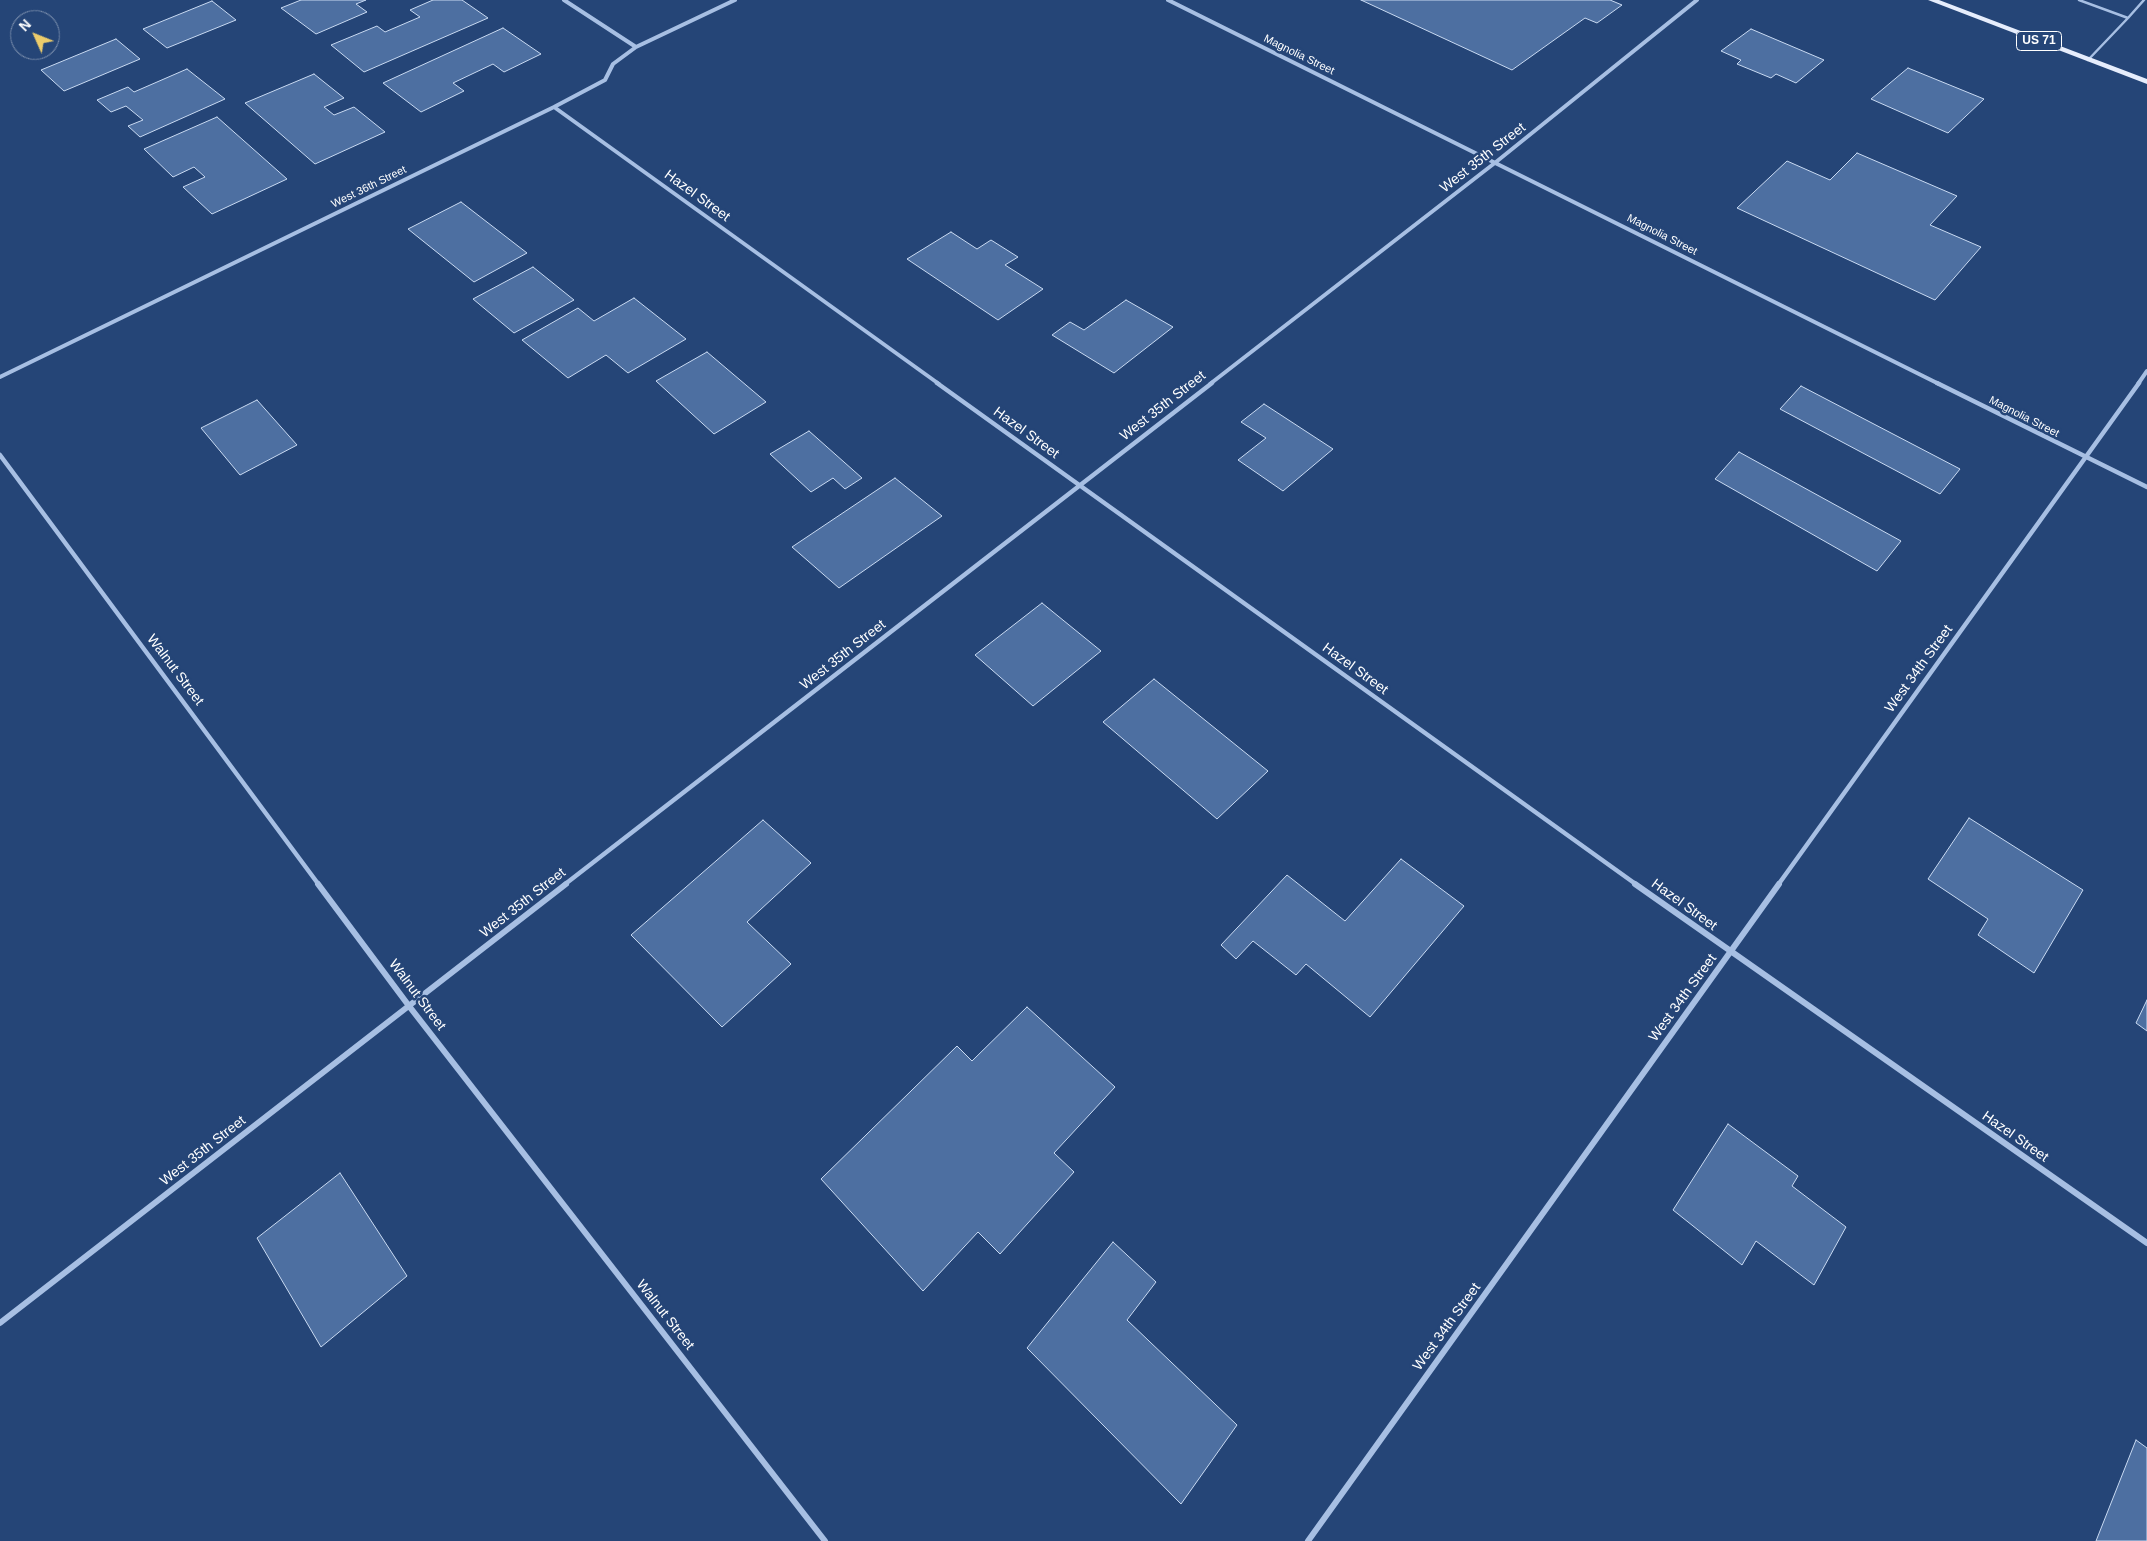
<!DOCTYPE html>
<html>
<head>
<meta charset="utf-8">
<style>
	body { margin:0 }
	#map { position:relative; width:2147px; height:1541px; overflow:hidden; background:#254577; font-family:Arial,sans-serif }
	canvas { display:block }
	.north { position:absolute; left:10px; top:10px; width:50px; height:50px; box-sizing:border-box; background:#254577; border:1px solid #7c8fad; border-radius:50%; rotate:314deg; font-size:14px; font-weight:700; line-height:20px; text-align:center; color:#fff }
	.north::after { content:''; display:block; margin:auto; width:18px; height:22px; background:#eccc6b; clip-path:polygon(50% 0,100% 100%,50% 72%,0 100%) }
</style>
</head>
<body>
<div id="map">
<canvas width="2147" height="1541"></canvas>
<div class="north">N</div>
</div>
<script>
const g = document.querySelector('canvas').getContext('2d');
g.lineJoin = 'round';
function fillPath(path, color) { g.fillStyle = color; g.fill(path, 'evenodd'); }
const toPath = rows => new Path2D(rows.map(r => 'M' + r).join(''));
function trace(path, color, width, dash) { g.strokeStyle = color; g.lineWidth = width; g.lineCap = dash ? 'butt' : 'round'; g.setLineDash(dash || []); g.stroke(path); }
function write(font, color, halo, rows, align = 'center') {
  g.font = font + ' Arial,sans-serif'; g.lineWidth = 5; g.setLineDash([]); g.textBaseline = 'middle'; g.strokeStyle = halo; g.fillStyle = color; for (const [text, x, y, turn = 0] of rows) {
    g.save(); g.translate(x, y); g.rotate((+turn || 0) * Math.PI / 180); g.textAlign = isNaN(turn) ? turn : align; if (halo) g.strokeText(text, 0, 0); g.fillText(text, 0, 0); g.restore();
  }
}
const building = toPath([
	[301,0,366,0,356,4,367,12,316,34,281,8,301,0],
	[433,0,462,0,488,18,364,72,331,45,377,26,385,32,420,17,410,10,433,0],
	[1361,0,1610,0,1622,5,1597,23,1585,18,1512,70,1361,0],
	[212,1,236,20,167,48,143,29,212,1],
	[503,28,541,54,504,72,493,64,453,83,464,91,421,112,383,83,503,28],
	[1751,29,1824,60,1796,83,1776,74,1771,78,1737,64,1741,60,1721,51,1751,29],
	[116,39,140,59,64,91,41,70,116,39],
	[1908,68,1984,99,1948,133,1871,99,1908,68],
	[187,69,225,99,140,137,128,126,143,120,126,106,111,112,97,100,128,87,134,92,187,69],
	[314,74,344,98,324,107,334,115,354,107,385,132,315,164,245,103,314,74],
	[217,117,287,179,212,214,183,187,205,177,194,167,173,177,144,149,217,117],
	[1857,153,1957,196,1930,225,1981,247,1935,300,1737,208,1787,161,1830,180,1857,153],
	[461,202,527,253,474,282,408,229,461,202],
	[951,232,977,249,991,240,1018,257,1005,265,1043,289,998,320,907,259,951,232],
	[533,267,574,300,514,333,473,299,533,267],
	[634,298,686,339,628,373,606,355,568,378,522,340,578,308,594,321,634,298],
	[1126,300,1173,327,1114,373,1052,335,1070,322,1084,330,1126,300],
	[707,352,766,402,714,434,656,381,707,352],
	[1801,386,1960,469,1940,494,1780,409,1801,386],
	[257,400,297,445,240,475,201,428,257,400],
	[1264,404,1333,449,1283,491,1238,460,1266,438,1241,422,1264,404],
	[809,431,862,478,845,489,833,478,811,492,770,454,809,431],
	[1739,452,1901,541,1877,571,1715,479,1739,452],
	[895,478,942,516,839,588,792,547,895,478],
	[1042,603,1101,651,1033,706,975,655,1042,603],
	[1154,679,1268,771,1217,819,1103,722,1154,679],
	[1969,818,2083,890,2034,973,1978,935,1988,919,1928,879,1969,818],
	[763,820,811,863,747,922,791,964,722,1027,631,935,763,820],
	[1401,859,1464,906,1370,1017,1306,964,1296,975,1253,941,1236,959,1221,945,1287,875,1345,921,1401,859],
	[2147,1000,2147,1031,2136,1023,2147,1000],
	[1027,1007,1115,1087,1054,1153,1074,1172,1000,1254,978,1232,923,1291,821,1179,957,1046,972,1061,1027,1007],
	[1728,1124,1798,1176,1792,1186,1846,1227,1814,1285,1756,1241,1742,1265,1673,1210,1728,1124],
	[340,1173,407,1276,321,1347,257,1238,340,1173],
	[1113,1242,1156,1282,1127,1320,1237,1425,1181,1504,1027,1348,1113,1242],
	[2136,1440,2147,1448,2147,1541,2096,1541,2136,1440]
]);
fillPath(building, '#4d6fa1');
trace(building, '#c9daf2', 1);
trace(toPath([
	[2079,0,2128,18,2088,60],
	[2128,18,2144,0]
]), '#a7bfe3', 2.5);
trace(toPath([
	[564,0,636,47],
	[1168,0,1939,384],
	[554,107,939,384],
	[0,377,554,107,605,80,613,64,636,47,735,0],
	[1210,384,1496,162,1697,0],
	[2138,384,2147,371]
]), '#a7bfe3', 4);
trace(toPath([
	[937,383,1637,885],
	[1937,383,2147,487],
	[0,455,319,885],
	[564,885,1212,383],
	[1778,885,2139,383]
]), '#a7bfe3', 4.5);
trace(toPath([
	[318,884,409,1006,825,1541],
	[1635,884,2147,1243],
	[0,1323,566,884],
	[1308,1541,1779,884]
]), '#a7bfe3', 6);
fillPath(toPath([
	[1928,0,1939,0,2147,79,2147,84,1928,0]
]), '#e6edfc');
write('11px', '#fff', '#254577', [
	["Magnolia Street",1299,55,26],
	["West 36th Street",369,187,-26],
	["Magnolia Street",1662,235,27],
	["Magnolia Street",2024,417,27]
]);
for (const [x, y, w] of [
	[2039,41,45]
]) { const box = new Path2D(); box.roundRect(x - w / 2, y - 9.5, w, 19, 4); g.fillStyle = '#254577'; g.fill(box); trace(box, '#fff', 1); }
write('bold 12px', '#fff', null, [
	["US 71",2039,41]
]);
write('14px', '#fff', '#254577', [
	["West 35th Street",1483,158,-38],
	["Hazel Street",697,196,36],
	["West 35th Street",1163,406,-38],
	["Hazel Street",1026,433,36],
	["West 35th Street",843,655,-38],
	["Hazel Street",1355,669,36],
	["West 34th Street",1919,669,-54],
	["Walnut Street",175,670,53],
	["West 35th Street",523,903,-38],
	["Hazel Street",1684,905,36],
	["Walnut Street",417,995,53],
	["West 34th Street",1683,998,-54],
	["Hazel Street",2015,1137,35],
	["West 35th Street",203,1151,-38],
	["Walnut Street",665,1315,52],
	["West 34th Street",1447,1327,-54]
]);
</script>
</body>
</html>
